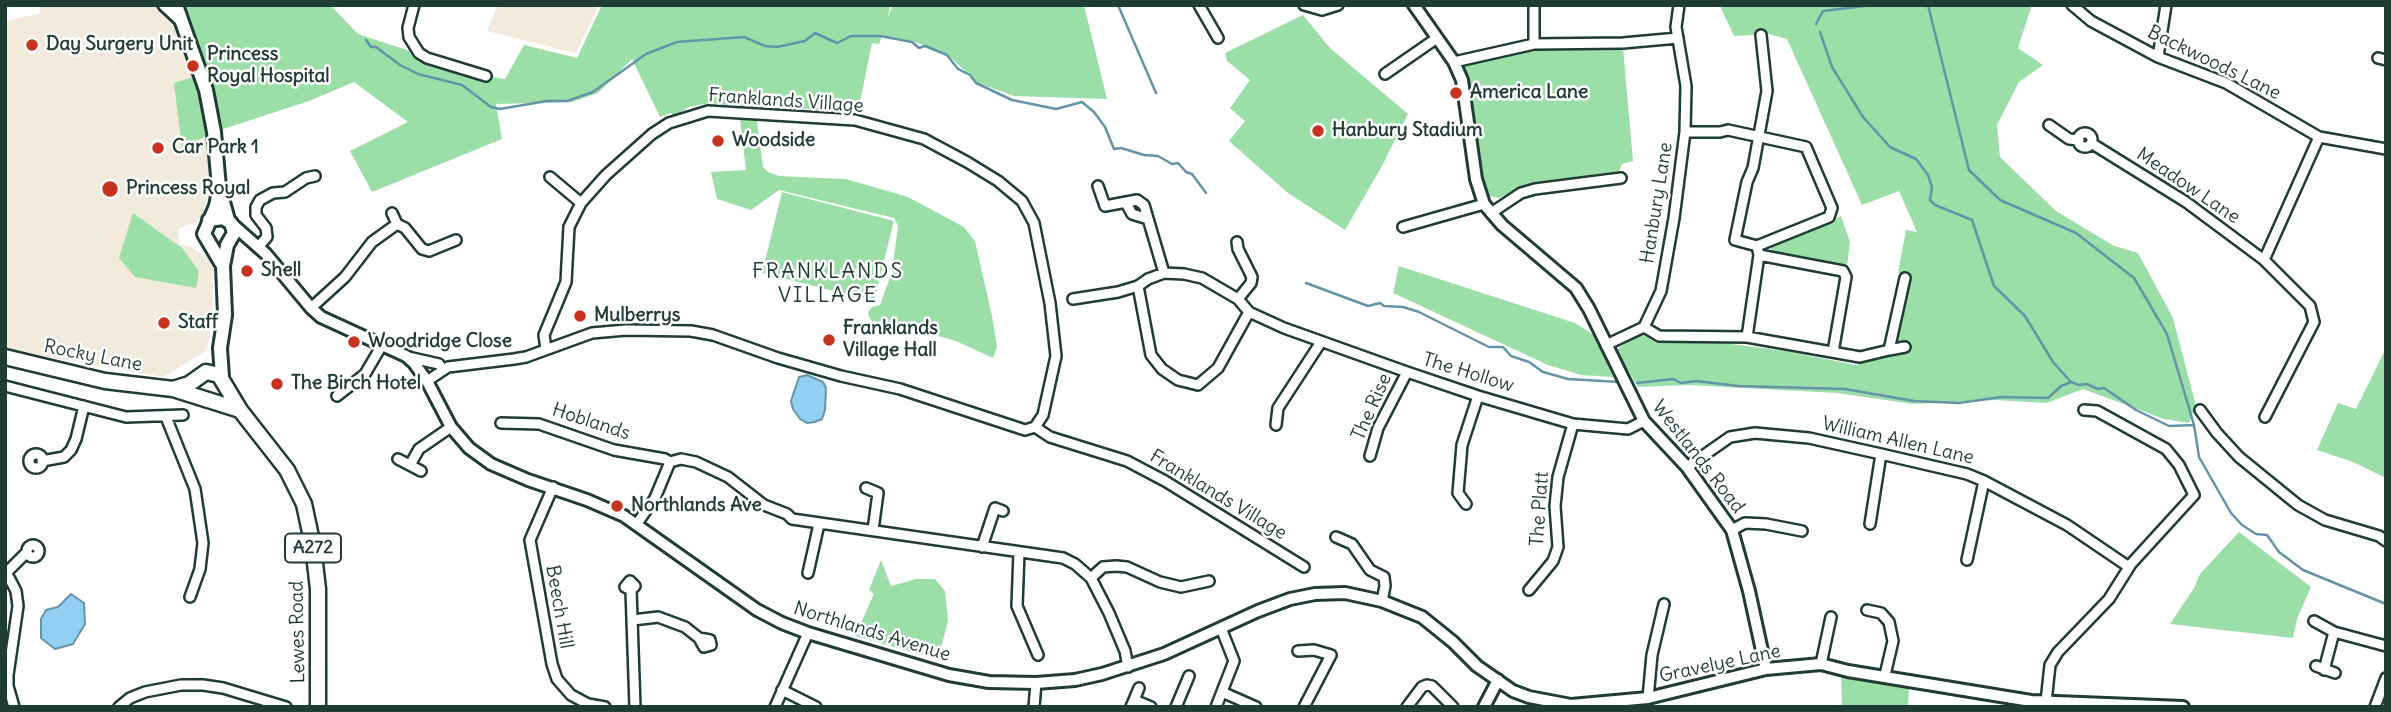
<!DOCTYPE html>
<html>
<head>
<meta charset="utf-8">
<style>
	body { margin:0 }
	#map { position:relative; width:2391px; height:712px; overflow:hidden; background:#fff; font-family:Delius,sans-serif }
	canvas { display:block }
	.frame { position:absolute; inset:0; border:7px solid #1f3d34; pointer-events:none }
</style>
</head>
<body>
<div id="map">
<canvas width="2391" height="712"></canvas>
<div class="frame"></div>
</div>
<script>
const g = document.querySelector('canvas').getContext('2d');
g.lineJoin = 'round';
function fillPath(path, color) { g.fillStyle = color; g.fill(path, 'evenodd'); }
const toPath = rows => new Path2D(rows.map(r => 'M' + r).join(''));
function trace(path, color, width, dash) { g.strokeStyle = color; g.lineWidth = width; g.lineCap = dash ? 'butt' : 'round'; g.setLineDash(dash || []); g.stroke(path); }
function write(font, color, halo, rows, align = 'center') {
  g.font = font + ' Delius,sans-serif'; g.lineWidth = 5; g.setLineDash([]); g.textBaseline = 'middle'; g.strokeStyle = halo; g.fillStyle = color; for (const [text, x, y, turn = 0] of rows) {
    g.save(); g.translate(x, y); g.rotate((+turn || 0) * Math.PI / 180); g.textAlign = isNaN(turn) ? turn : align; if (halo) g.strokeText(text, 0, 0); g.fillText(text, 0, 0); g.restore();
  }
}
fillPath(toPath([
	[41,5,161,5,188,41,196,57,219,187,208,191,202,220,178,229,179,244,191,247,213,262,212,322,207,350,163,377,5,349,5,23,13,19,39,14],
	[498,5,599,5,576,53,487,31]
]), '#f2eadb');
fillPath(toPath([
	[176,5,330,5,358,34,486,76,505,79,524,45,577,58,602,5,890,5,888,17,893,5,1084,5,1107,99,1014,96,978,83,947,54,912,41,882,36,879,44,872,43,858,112,840,112,758,104,753,108,710,103,689,107,681,112,683,116,676,119,671,113,660,117,632,59,598,93,572,102,496,104,502,139,372,192,350,151,408,122,354,82,309,101,214,132,182,148,174,83,202,74],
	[1723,5,2032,5,2018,48,2043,65,2019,82,1997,125,2000,157,2056,211,2114,246,2138,253,2173,318,2196,406,2189,423,2164,419,2083,389,2047,403,1995,400,1913,404,1837,393,1688,385,1638,387,1616,350,1640,333,1656,343,1709,341,1785,351,1856,365,1892,354,1909,275,1898,273,1906,230,1917,232,1899,191,1862,205,1787,39,1769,34,1734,36,1720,6],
	[1303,15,1330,48,1408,114,1382,166,1345,230,1288,193,1229,141,1245,121,1230,108,1250,80,1227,61,1225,53],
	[1534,46,1623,48,1633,161,1622,164,1619,171,1530,183,1499,198,1488,196,1479,177,1460,65],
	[754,118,757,121,763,167,768,172,779,176,845,179,867,185,908,197,964,227,975,241,992,316,997,347,993,358,956,341,885,321,874,325,869,317,868,312,872,307,880,305,892,272,898,226,894,218,779,190,751,210,717,199,711,172,746,170,740,119],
	[782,192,894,221,874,301,762,273],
	[133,213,182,248,199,271,196,288,135,277,119,258],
	[1841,216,1850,242,1847,266,1796,255,1795,257,1771,253,1771,245,1776,246],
	[1399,266,1575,323,1594,335,1613,377,1581,375,1548,365,1393,293],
	[2386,348,2386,478,2353,462,2317,450,2338,403,2356,409],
	[2239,532,2311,587,2297,619,2293,638,2170,624,2194,588,2200,574],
	[881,560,891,586,916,579,935,579,945,591,948,621,938,659,855,636,874,594,869,590],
	[1841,675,1909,688,1908,707,1842,707]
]), '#9cdea8');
const water = toPath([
	[807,375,823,382,826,388,825,410,822,419,815,422,807,423,800,419,793,409,791,401,799,377,807,375],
	[71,594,84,603,85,624,73,644,55,649,41,638,41,619,46,610,58,607,71,594]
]);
fillPath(water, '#93cef3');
trace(water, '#6594a7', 2);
trace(toPath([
	[1118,5,1156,93],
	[1928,5,1969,170,2000,200,2076,233,2134,278,2167,334,2194,425,2199,457,2231,513,2242,525,2256,534,2267,535,2279,552,2303,570,2386,604],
	[1816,24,1823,11,1873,5],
	[1820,32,1832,67,1863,117,1890,147,1916,159,1928,175,1932,187,1930,200,1935,205,1972,220,1994,286,2025,316,2053,362,2071,382,2079,385,2087,384,2098,389,2104,388,2136,410,2169,426,2194,425],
	[366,40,371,47,376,47,400,65,418,74,462,85,491,107,500,109,547,101,567,101,593,92,646,54,677,42,744,37,765,46,777,47,805,41,815,33,837,43,851,36,880,36,912,42,919,48,925,46,947,55,958,69,970,75,976,83,1012,100,1056,109,1082,102,1094,112,1105,127,1114,149,1121,148,1144,155,1158,156,1172,164,1178,163,1186,172,1192,174,1206,193],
	[1306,283,1368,306,1380,303,1384,306,1403,307,1419,312,1489,347,1503,347,1511,356,1529,362,1543,372,1568,379,1619,382],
	[1637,383,1673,379,1681,383,1696,381,1738,386,1845,389,1914,401,1959,403,2001,397,2048,398,2061,386,2071,382]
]), '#6594a7', 2.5);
const minor = toPath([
	[414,5,408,28,409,37,419,53,427,58,486,76],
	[1199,5,1218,38],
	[1304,5,1322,10,1338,5],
	[2072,5,2091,21,2158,57,2226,83,2319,137,2386,149],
	[1534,44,1534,5],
	[2158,57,2166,5],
	[2378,58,2386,60],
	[1454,62,1534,44,1623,43,1678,38],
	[1385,74,1437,38],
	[2049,125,2069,139,2079,140],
	[1685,132,1720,132,1728,130,1806,147,1832,208,1829,217,1757,246],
	'2078 140a7 7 0 1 1 14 0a7 7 0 1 1-14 0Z',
	[2091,143,2186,202,2264,260,2310,306,2314,322,2265,417],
	[550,177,581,203],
	[1098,186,1105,206,1137,200,1144,205,1164,273],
	[1126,203,1132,214,1148,219],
	[392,213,397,224],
	[1491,213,1521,193,1535,189,1621,178],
	[1403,227,1484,204],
	[1237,242,1238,249,1252,277,1251,283,1238,299],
	[258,247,267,237,266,228,256,215,256,207,260,200,273,193,285,192,306,178,315,176],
	[1759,255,1843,271,1846,277,1833,352],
	[2264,260,2319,137],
	[1164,273,1184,274,1202,278,1238,299,1249,312,1218,368,1198,385,1178,380,1162,369,1151,355,1138,286,1148,279,1164,273],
	[1073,299,1118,292,1138,286],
	[311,308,345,277,372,242,397,224,405,228,422,249,429,251,456,240],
	[1249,312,1284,328,1407,372,1478,396,1573,424,1628,429,1644,421],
	[1644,327,1659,336,1747,337,1860,357,1889,350,1905,278],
	[1747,337,1759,255,1757,246,1735,240,1747,182,1753,168,1767,91,1761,35],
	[1606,345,1644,327,1661,291,1674,218,1685,132,1686,86,1676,27,1679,5],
	[1889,350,1905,347],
	[408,357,439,364,442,369],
	[427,381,448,367,514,359,526,357,592,333,626,330,691,331,713,335,778,358,841,376,900,389,1025,430,1035,427,1043,415,1056,356,1050,303,1034,223,1022,201,998,181,967,162,924,139,855,120,708,111,669,123,652,134,606,175,581,203,569,227,566,282,544,335,546,349],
	[5,386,126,417,183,415],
	[337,396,365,374,382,345],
	[2200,410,2217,433,2239,457,2298,505,2325,520,2379,536,2386,541],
	[166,417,195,489,203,543,200,569,190,597],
	[501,423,539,424,614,450,665,459,670,462,681,459,696,462,728,477,764,505,787,514,792,519,1063,558,1075,564,1091,578,1109,613,1125,651,1128,667],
	[1276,425,1278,408,1321,342],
	[1035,427,1050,437,1127,461,1165,481,1304,567],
	'29 461a7 7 0 1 1 14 0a7 7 0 1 1-14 0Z',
	[1370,456,1378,428,1407,372],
	[398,459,421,471],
	[42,461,64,457,71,450,76,439,84,406],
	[410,465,419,449,451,427],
	[1687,467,1730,437,1755,433,1809,438,1881,454,1967,474,1984,481,2067,525,2129,567],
	[553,487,530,540,552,664,557,679,571,695,588,704,605,707],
	[866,488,878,493,873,530],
	[1466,504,1458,493,1462,445,1478,396],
	[1870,524,1881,454],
	[636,525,655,498,670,462],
	[1732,530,1745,523,1766,524,1802,531],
	[1336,537,1352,544,1370,570,1384,577,1385,586,1382,601],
	'27 551a6 6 0 1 1 12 0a6 6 0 1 1-12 0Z',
	[982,547,995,508,1003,511],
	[1019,552,1017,606,1038,655],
	[1967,560,1984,481],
	[5,570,16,591,18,606,8,675,8,686,14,707],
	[7,572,27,552],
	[808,573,819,524],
	[1091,578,1103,567,1116,566,1127,567,1160,582,1181,587,1209,581],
	[631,590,625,587,630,581,635,586,631,590,635,707],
	[1529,590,1553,561,1558,547,1555,506,1558,477,1573,424],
	[1867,610,1881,613,1889,622,1893,641,1885,675],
	[633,620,658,617,685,627,699,638,710,640,711,645,704,647,699,638],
	[2314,621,2334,632,2386,646],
	[1298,651,1314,650,1331,655,1304,707],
	[1821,664,1831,617],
	[2316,666,2335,673],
	[2324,670,2334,632],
	[782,690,816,707],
	[1222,692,1256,707],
	[1648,698,1652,655,1664,604],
	[1134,700,1151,707],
	[2046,702,2050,665,2058,652,2109,599,2131,564,2194,495,2179,465,2166,449,2097,411,2084,410],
	[119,707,130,698,145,692,181,685,203,685,223,688,286,707],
	[775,707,808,633],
	[1034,707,1036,683],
	[1131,707,1139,688],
	[1176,707,1189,676],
	[1216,707,1234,661,1221,628],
	[1407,707,1422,687,1427,685,1432,686,1453,707],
	[2375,707,2386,678]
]);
const tertiary = toPath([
	[164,5,179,19],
	[1414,5,1454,62,1462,80,1476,179,1484,204,1502,225,1576,288,1589,309,1644,421,1687,467,1732,530,1749,591,1766,669],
	[231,223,266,254,311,308,321,317,406,356,414,363,427,381,451,427,469,448,491,464,528,480,587,500,624,516,757,610,782,623,808,633,949,675,989,682,1036,683,1075,680,1102,674,1164,654,1258,611,1290,599,1315,594,1345,593,1382,601,1422,617,1453,642,1477,666,1513,691,1529,697,1571,705,1648,698,1766,669,1821,664,1848,671,2031,701,2183,707],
	[1484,707,1498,680]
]);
const secondary = toPath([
	[176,5,206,90,214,132,219,187,228,220],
	[219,191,216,206,204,234,223,266],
	[209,220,223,218,231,223,234,233,227,245,223,266,225,315,220,348,222,377]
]);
const trunk = toPath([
	[5,357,105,381,173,389,240,410],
	[173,389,189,384,206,372,219,375,240,410,287,470,304,504,313,546,318,589,318,707]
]);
trace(minor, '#1f3d34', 14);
trace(tertiary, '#1f3d34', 16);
trace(secondary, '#1f3d34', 18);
trace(trunk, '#1f3d34', 19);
trace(minor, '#fff', 9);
trace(tertiary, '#fff', 10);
trace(secondary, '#fff', 12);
trace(trunk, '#fff', 14);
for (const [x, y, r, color] of [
	[32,45,7,"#c8321e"],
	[193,66,7,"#c8321e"],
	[1456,93,7,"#c8321e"],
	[1318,131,7,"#c8321e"],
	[718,141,7,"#c8321e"],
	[158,148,7,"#c8321e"],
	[110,189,9,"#c8321e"],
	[247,271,7,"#c8321e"],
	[580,316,7,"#c8321e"],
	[164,323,7,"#c8321e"],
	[829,340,7,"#c8321e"],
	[354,342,7,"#c8321e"],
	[277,384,7,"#c8321e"],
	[617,506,7,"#c8321e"]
]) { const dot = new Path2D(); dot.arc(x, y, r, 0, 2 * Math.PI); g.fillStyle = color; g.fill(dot); trace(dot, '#fff', 2.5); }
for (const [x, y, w] of [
	[313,548,56]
]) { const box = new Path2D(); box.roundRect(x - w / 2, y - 14.5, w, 29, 5); g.fillStyle = '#fff'; g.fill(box); trace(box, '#1f3d34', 2); }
write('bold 18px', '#1f3d34', null, [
	["A272",313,548]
]);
write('bold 19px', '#1f3d34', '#fff', [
	["Day Surgery Unit",46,45],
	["Princess",207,55],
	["Royal Hospital",207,77],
	["America Lane",1470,93],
	["Hanbury Stadium",1332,131],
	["Woodside",732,141],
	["Car Park 1",172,148],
	["Princess Royal",126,189],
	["Shell",261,271],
	["Mulberrys",594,316],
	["Staff",178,323],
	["Franklands",843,329],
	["Village Hall",843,351],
	["Woodridge Close",368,342],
	["The Birch Hotel",291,384],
	["Northlands Ave",631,506]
], 'left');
write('19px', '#1f3d34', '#fff', [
	["Backwoods Lane",2214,63,26],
	["Franklands Village",786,101,4],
	["Meadow Lane",2188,186,34],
	["Hanbury Lane",1657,203,-81],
	["Rocky Lane",93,356,11],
	["The Hollow",1468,373,17],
	["The Rise",1372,407,-66],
	["Hoblands",591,422,18],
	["William Allen Lane",1898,441,13],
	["Westlands Road",1698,457,52],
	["Franklands Village",1218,495,31],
	["The Platt",1540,509,-86],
	["Beech Hill",559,607,80],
	["Lewes Road",298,632,-91],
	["Northlands Avenue",872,632,17],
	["Gravelye Lane",1720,664,-12]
]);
g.letterSpacing = '2px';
write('21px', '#1f3d34', '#fff', [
	["FRANKLANDS",828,272],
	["VILLAGE",828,296]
]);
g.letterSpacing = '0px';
</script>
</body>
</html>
